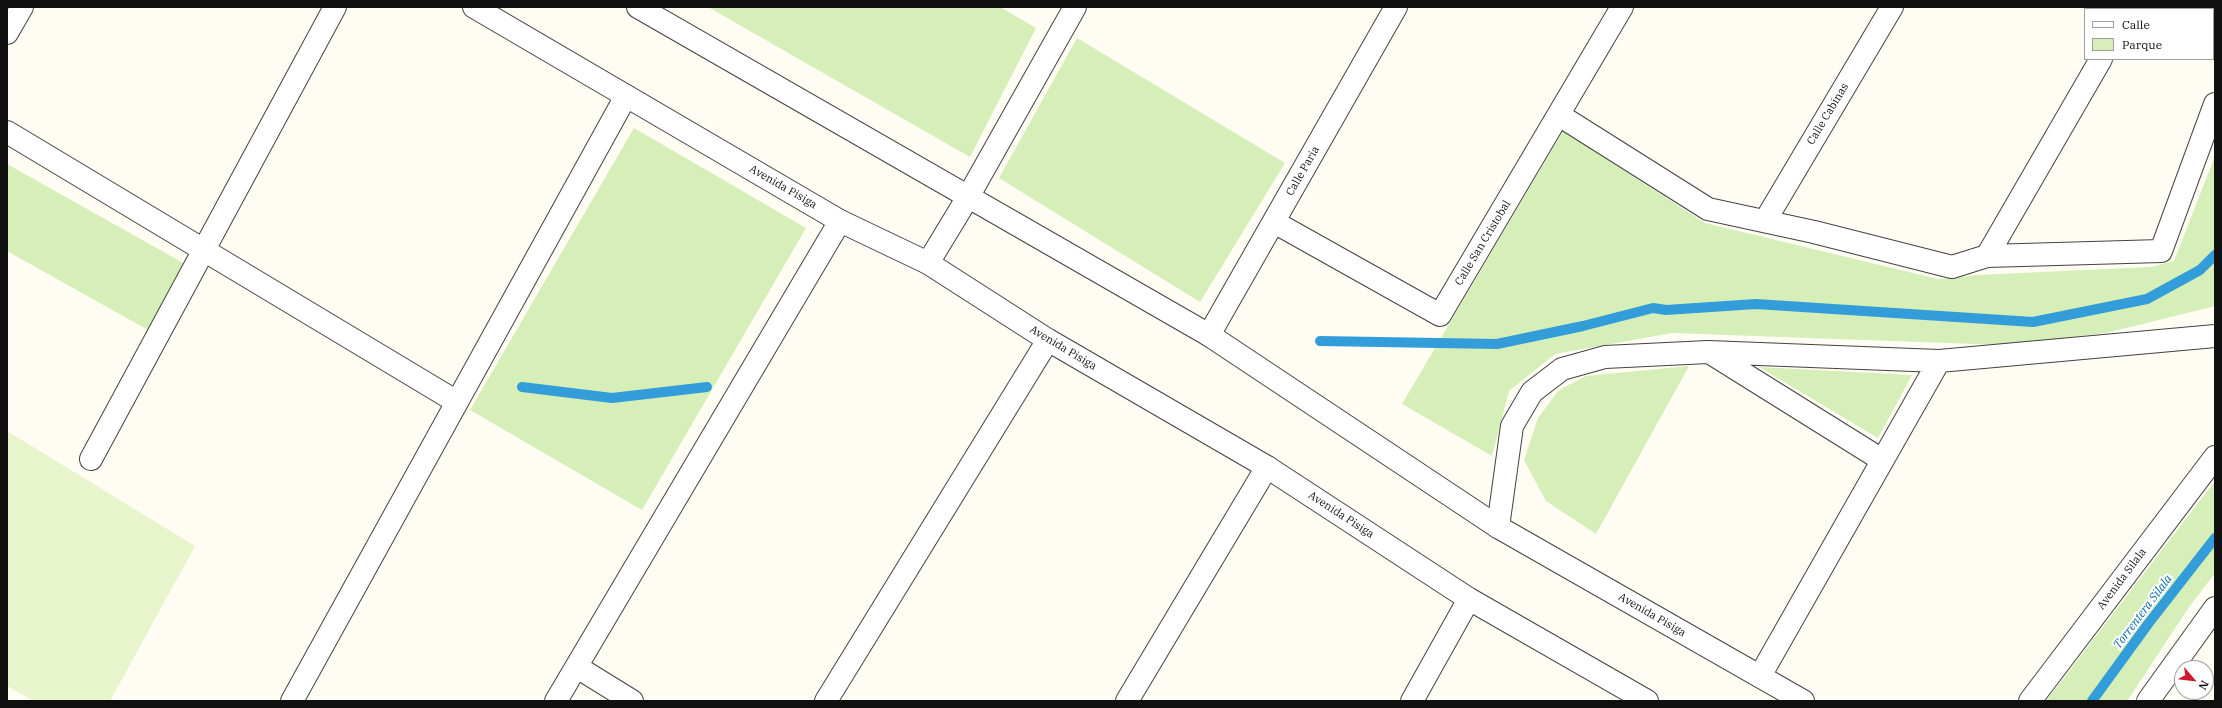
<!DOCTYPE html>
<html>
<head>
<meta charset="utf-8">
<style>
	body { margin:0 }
	#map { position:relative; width:2222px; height:708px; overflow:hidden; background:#fffcf3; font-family:"IBM Plex Serif",serif }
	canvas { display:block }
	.frame { position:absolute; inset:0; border:8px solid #101010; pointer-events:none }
	.legend { position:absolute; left:2084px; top:8px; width:130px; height:52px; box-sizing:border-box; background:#fff; border:1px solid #9f9f9f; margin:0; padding:5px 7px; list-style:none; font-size:12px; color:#101010 }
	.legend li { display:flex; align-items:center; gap:8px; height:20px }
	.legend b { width:20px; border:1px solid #9f9f9f }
	.north { position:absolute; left:2174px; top:660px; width:40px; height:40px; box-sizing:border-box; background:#fff; border:1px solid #9f9f9f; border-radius:50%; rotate:118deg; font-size:11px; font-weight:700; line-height:16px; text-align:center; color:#101010 }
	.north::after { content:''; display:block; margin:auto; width:14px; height:18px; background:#cf1a29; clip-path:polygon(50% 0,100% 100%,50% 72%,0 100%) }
</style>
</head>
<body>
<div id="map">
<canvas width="2222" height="708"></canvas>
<div class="frame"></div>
<ul class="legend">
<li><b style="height:5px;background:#fff"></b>Calle</li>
<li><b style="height:11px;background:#d6eeb8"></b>Parque</li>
</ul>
<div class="north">N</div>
</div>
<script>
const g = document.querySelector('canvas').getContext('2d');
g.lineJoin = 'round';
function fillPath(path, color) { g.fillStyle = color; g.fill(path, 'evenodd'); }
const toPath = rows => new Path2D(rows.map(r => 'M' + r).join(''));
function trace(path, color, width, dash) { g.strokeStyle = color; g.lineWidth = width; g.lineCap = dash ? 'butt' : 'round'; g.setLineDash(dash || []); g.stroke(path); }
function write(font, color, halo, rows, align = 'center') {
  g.font = font + ' "IBM Plex Serif",serif'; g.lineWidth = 4; g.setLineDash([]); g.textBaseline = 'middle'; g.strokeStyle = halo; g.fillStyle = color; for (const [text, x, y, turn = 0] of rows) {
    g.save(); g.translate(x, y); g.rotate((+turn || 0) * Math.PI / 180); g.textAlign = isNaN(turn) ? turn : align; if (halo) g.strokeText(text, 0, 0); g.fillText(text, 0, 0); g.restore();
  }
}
fillPath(toPath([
	[708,7,1000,7,1036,28,970,157],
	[1077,38,1285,163,1200,302,999,178],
	[634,128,806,228,642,510,470,410],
	[1563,131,1705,223,1938,279,1977,275,2151,267,2174,261,2215,156,2215,306,2106,333,2003,345,1672,333,1555,354,1509,391,1492,456,1402,404],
	[7,164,185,264,148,330,7,251],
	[1689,366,1596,534,1546,501,1524,460,1538,418,1559,390,1586,376],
	[1759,367,1912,375,1878,438],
	[2215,481,2215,573,2189,607,2127,701,2046,701]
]), '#d6eeb8');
fillPath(toPath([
	[7,431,195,546,110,701,34,701,7,686]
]), '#e8f4cb');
trace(toPath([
	[1320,341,1497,344,1583,326,1653,308,1666,310,1756,304,2033,322,2147,299,2200,270,2215,255],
	[522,387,612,398,707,387],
	[2092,701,2148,624,2215,538]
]), '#339dda', 10);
const minor = toPath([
	[2129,9,2131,7],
	[7,33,22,7],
	[1559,115,1708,209,1814,232,1952,267,1987,256,2161,251,2215,104],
	[7,132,457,402],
	[1765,221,1892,7],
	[1274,222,1440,315,1622,7],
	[1987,256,2101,59],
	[928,263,968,197,1075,7],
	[1209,335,1396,7],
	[1709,352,1882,460],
	[91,459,335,7],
	[1498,527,1512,426,1532,392,1562,369,1605,357,1708,352,1939,361,2215,336],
	[577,667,632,701],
	[1760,676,1939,361],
	[292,701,626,96],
	[556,701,840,221],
	[826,701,1048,340],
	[1127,701,1267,467],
	[1412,701,1469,599],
	[2030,701,2215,457]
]);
const tertiary = toPath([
	[474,7,840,221,928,263,1048,340,1267,467,1469,599,1647,701],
	[638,7,1209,335,1498,527,1803,701],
	[2148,701,2215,608]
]);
trace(minor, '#434343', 24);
trace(tertiary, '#434343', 24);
trace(minor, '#fff', 22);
trace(tertiary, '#fff', 22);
write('11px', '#101010', '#fff', [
	["Calle Cabinas",1828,114,-59],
	["Calle Paria",1303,171,-60],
	["Avenida Pisiga",783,187,30],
	["Calle San Cristobal",1483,243,-59],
	["Avenida Pisiga",1063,348,31],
	["Avenida Pisiga",1341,515,33],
	["Avenida Silala",2122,579,-53],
	["Avenida Pisiga",1652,615,30]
]);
write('italic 12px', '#0c6eaf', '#fff', [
	["Torrentera Silala",2143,612,-53]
]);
</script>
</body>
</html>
